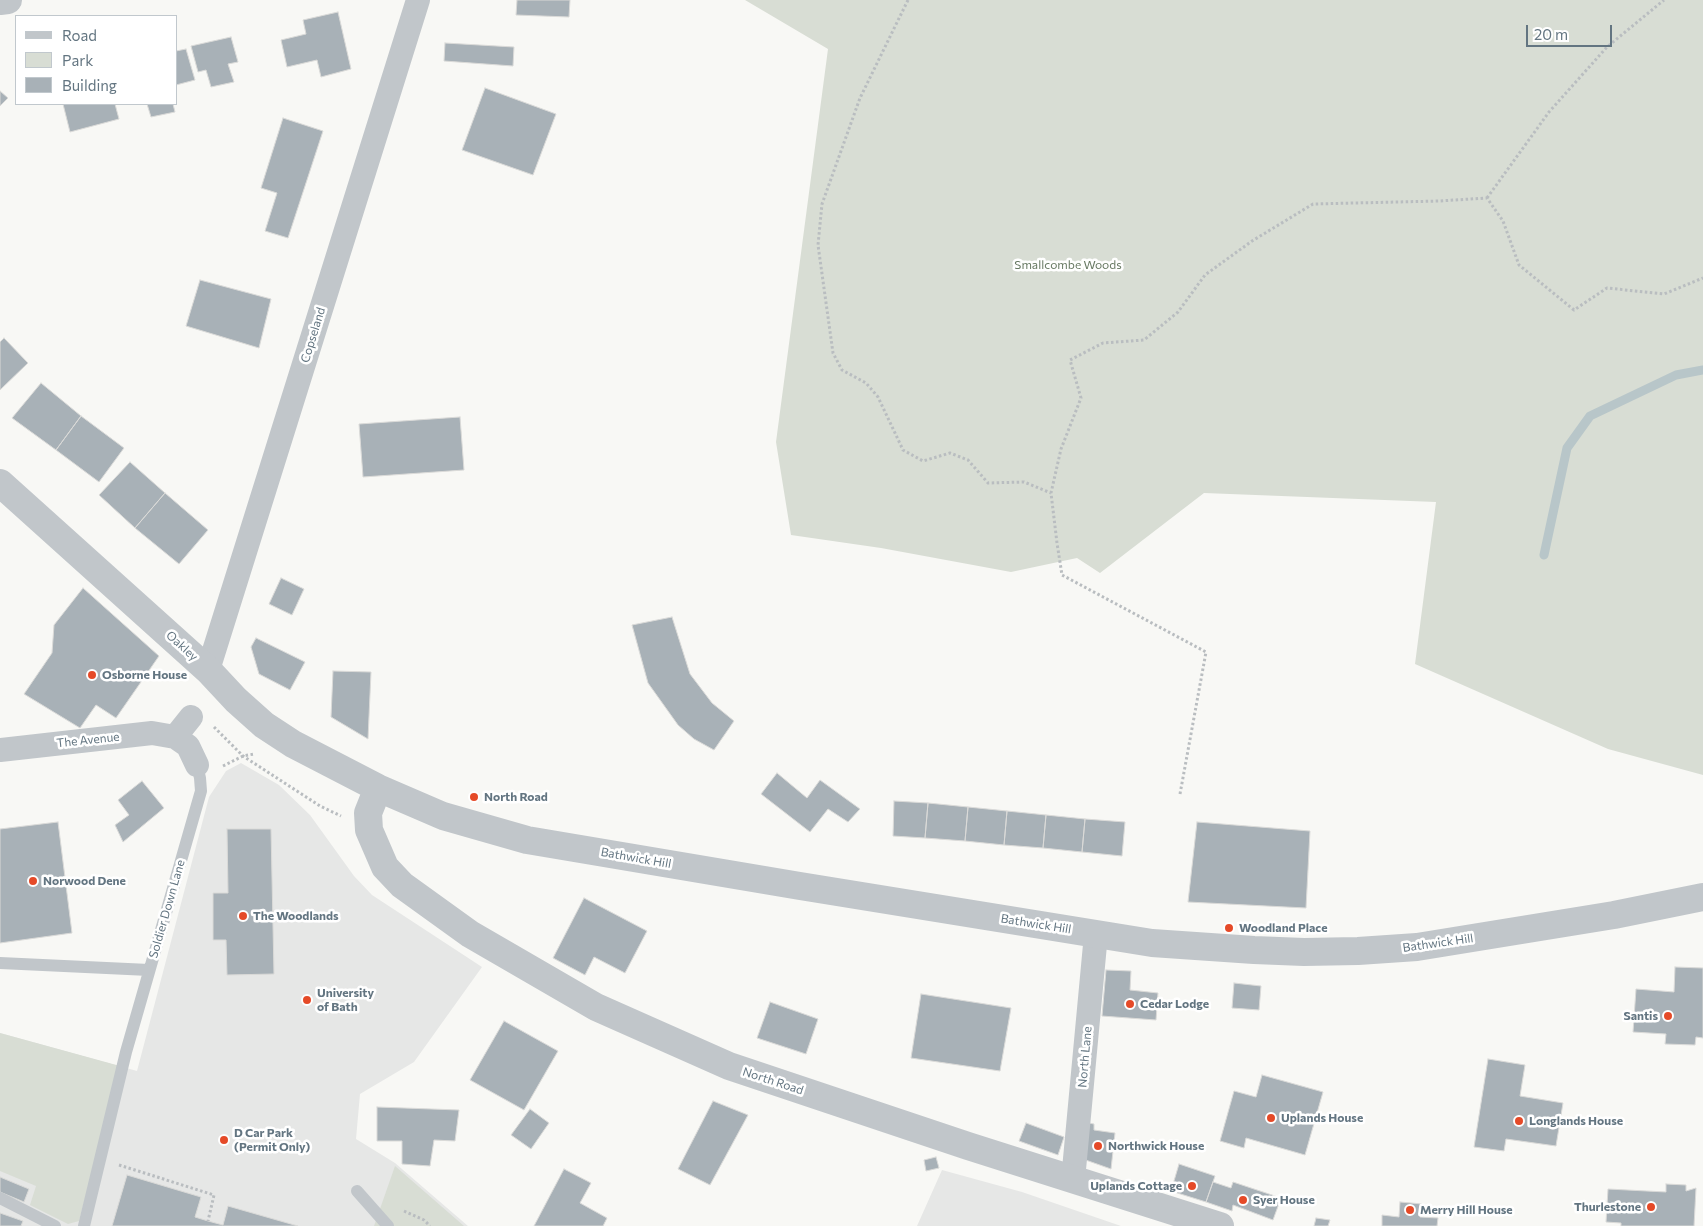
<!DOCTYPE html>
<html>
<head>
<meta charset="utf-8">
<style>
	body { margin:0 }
	#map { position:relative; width:1703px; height:1226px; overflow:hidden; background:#f8f8f5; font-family:Commissioner,sans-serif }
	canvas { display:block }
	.legend { position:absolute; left:15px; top:15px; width:162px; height:90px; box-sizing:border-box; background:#fff; border:1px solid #c1c8cd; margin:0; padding:6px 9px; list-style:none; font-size:15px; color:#637581 }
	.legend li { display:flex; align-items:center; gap:10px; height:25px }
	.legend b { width:25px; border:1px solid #c1c8cd }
	.scale { position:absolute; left:1526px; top:25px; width:86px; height:22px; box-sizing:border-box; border:2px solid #637581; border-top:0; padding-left:6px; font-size:15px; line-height:18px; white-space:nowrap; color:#637581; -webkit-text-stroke:4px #fff; paint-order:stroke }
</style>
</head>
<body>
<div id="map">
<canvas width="1703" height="1226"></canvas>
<ul class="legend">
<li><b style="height:6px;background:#c1c6ca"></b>Road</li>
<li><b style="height:14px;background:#d8ddd4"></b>Park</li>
<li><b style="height:14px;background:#a8b1b7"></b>Building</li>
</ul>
<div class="scale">20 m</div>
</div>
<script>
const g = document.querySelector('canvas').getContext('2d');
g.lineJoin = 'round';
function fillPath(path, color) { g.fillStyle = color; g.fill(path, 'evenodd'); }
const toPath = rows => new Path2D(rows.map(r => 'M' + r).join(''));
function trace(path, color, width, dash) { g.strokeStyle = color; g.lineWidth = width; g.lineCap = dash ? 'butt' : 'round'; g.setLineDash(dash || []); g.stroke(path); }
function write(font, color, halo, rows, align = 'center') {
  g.font = font + ' Commissioner,sans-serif'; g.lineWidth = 5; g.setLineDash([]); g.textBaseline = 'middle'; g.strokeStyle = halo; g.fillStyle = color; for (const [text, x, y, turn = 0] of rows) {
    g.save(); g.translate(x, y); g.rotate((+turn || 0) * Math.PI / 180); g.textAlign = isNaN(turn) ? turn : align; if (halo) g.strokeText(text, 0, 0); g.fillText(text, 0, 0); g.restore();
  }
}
fillPath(toPath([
	[241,763,279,785,310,815,354,876,372,895,482,967,414,1062,360,1094,356,1139,395,1163,468,1226,0,1226,0,1033,137,1071,209,797,226,771],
	[942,1170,1022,1192,1121,1226,917,1226]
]), '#e6e7e6');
fillPath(toPath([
	[745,0,1703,0,1703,775,1608,749,1415,664,1436,502,1204,493,1100,573,1077,558,1011,572,881,548,791,535,776,442,828,49],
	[0,1033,120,1066,79,1221,68,1224,30,1205,36,1186,0,1171],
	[395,1166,464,1226,374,1226]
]), '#d8ddd4');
trace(toPath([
	[1544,555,1567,448,1590,416,1676,375,1703,370]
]), '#b8c6c9', 9);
const building = toPath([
	[517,0,570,0,569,17,516,15,517,0],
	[338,12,351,69,321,77,317,60,287,67,281,40,306,34,303,20,338,12],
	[231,37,238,62,228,64,234,82,211,87,206,70,198,72,191,46,231,37],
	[445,43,514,47,513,66,444,61,445,43],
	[186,49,195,80,176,85,176,51,186,49],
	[485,88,556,114,533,175,462,150,485,88],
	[0,91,8,98,0,106,0,91],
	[63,104,115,104,119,119,70,132,63,104],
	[147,104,173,104,175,112,151,117,147,104],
	[283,118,323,131,288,238,265,231,277,193,261,188,283,118],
	[200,280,271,299,259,348,186,326,200,280],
	[4,338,28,363,0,390,0,342,4,338],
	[41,383,81,416,56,450,12,418,41,383],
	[81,416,124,448,99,482,56,450,81,416],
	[460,417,464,470,363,477,359,424,460,417],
	[130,462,165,493,135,528,99,495,130,462],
	[165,493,208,530,179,564,135,528,165,493],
	[281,578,304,589,292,615,269,604,281,578],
	[83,588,159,656,116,718,96,705,80,728,24,694,52,653,54,625,83,588],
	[672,617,690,674,712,703,734,721,714,750,694,739,678,725,648,683,632,625,672,617],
	[256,638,305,662,290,690,259,674,251,647,256,638],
	[333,671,371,672,368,739,331,717,333,671],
	[777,773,807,798,820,780,860,809,848,822,828,809,810,832,761,794,777,773],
	[142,781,164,808,123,842,115,825,129,815,118,800,142,781],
	[894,801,928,803,925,838,893,836,894,801],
	[928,803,968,807,965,841,925,838,928,803],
	[968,807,1007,811,1004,845,965,841,968,807],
	[1007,811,1046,815,1043,848,1004,845,1007,811],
	[1046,815,1085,819,1082,852,1043,848,1046,815],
	[1085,819,1125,822,1122,856,1082,852,1085,819],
	[58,822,72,933,0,943,0,829,58,822],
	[1197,822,1310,831,1306,908,1188,902,1197,822],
	[227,829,271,829,274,974,227,975,226,940,213,940,213,893,228,893,227,829],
	[584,898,647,931,625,973,594,957,585,975,553,958,584,898],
	[1675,967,1703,968,1703,1038,1696,1037,1695,1045,1665,1044,1666,1034,1633,1032,1636,989,1674,992,1675,967],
	[1106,970,1131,971,1130,990,1158,993,1156,1020,1102,1016,1106,970],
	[1234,983,1261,986,1259,1010,1232,1008,1234,983],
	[921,994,1011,1008,1000,1071,911,1058,921,994],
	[770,1002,818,1019,806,1054,757,1038,770,1002],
	[504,1021,558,1051,524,1110,470,1080,504,1021],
	[1488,1059,1525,1065,1520,1096,1563,1103,1556,1146,1506,1139,1504,1151,1474,1147,1488,1059],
	[1262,1075,1323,1092,1305,1155,1246,1138,1244,1148,1220,1141,1234,1091,1256,1097,1262,1075],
	[713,1101,748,1115,710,1185,678,1169,713,1101],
	[377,1107,459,1110,455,1141,434,1140,430,1166,402,1164,402,1141,377,1141,377,1107],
	[530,1109,549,1123,531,1149,511,1135,530,1109],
	[1083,1122,1094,1124,1094,1130,1115,1133,1111,1169,1080,1158,1083,1122],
	[1026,1123,1064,1137,1058,1155,1019,1141,1026,1123],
	[936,1157,939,1168,926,1171,924,1160,936,1157],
	[1179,1164,1215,1176,1206,1202,1171,1191,1179,1164],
	[564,1169,591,1183,580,1203,607,1218,603,1226,534,1226,564,1169],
	[127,1175,201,1197,195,1217,208,1221,223,1225,228,1206,298,1226,112,1226,127,1175],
	[0,1177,29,1189,24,1202,0,1192,0,1177],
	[1213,1182,1231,1188,1233,1182,1281,1198,1273,1220,1233,1205,1232,1211,1206,1202,1213,1182],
	[1666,1184,1686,1185,1686,1191,1696,1188,1694,1226,1621,1226,1621,1223,1606,1222,1608,1189,1666,1192,1666,1184],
	[1400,1202,1422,1204,1420,1217,1438,1218,1437,1226,1382,1226,1382,1215,1399,1217,1400,1202],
	[0,1213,23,1221,21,1226,0,1226,0,1213],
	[1316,1218,1330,1220,1328,1226,1314,1226,1316,1218]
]);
fillPath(building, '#a8b1b7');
trace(building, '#dadad8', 1);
trace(toPath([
	[908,0,860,98,822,204,818,245,833,353,842,370,866,383,878,397,903,450,923,461,950,453,968,460,988,483,1024,482,1051,493],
	[1487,198,1549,112,1607,47,1664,0],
	[214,727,243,756,320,806,341,816],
	[223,766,243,756,254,754],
	[1180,794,1206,652,1062,575,1057,543,1051,493,1061,449,1081,398,1070,360,1103,343,1144,340,1178,312,1205,275,1252,241,1313,204,1439,201,1487,198,1503,221,1519,265,1574,310,1607,288,1664,294,1703,278],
	[119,1165,214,1195,208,1221],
	[404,1211,424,1220,430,1226]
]), '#b9bdc0', 3, [2.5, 2.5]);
trace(toPath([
	[0,963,149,970],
	[357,1191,388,1226],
	[0,1198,55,1226],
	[84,1226,126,1052,201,791,200,778,197,765]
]), '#c1c6ca', 12);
trace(toPath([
	[208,670,418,0],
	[175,737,191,717],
	[0,750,152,733,175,737,188,746,197,765],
	[1073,1180,1096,934]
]), '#c1c6ca', 24);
trace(toPath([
	[0,1,8,0],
	[0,483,208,670,236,700,264,725,293,744,378,788,443,816,527,840,800,886,1152,943,1254,950,1304,952,1358,951,1417,947,1614,915,1703,897],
	[378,788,368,813,369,830,385,867,402,885,470,934,596,1007,729,1066,968,1146,1220,1226]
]), '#c1c6ca', 28);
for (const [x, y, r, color] of [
	[92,675,5,"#e54a28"],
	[474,797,5,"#e54a28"],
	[33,881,5,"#e54a28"],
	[243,916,5,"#e54a28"],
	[1229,928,5,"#e54a28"],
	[307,1000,5,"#e54a28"],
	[1130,1004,5,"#e54a28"],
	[1668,1016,5,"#e54a28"],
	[1271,1118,5,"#e54a28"],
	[1519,1121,5,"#e54a28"],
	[224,1140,5,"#e54a28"],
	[1098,1146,5,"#e54a28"],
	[1192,1186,5,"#e54a28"],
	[1243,1200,5,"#e54a28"],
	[1651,1207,5,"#e54a28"],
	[1410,1210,5,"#e54a28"]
]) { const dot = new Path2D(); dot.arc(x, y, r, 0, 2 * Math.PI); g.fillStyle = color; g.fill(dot); trace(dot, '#fff', 2); }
write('12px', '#677962', '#fff', [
	["Smallcombe Woods",1068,265]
]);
write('12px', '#637581', '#fff', [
	["Copseland",313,335,-73],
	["Oakley",182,646,42],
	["The Avenue",88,740,-6],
	["Bathwick Hill",636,858,10],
	["Soldier Down Lane",167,909,-74],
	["Bathwick Hill",1036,924,9],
	["Bathwick Hill",1438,943,-8],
	["North Lane",1085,1057,-85],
	["North Road",773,1081,18]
]);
write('bold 12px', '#637581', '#fff', [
	["Osborne House",102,675],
	["North Road",484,797],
	["Norwood Dene",43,881],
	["The Woodlands",253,916],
	["Woodland Place",1239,928],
	["University",317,993],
	["of Bath",317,1007],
	["Cedar Lodge",1140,1004],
	["Santis",1658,1016,"right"],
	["Uplands House",1281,1118],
	["Longlands House",1529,1121],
	["D Car Park",234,1133],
	["(Permit Only)",234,1147],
	["Northwick House",1108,1146],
	["Uplands Cottage",1182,1186,"right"],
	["Syer House",1253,1200],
	["Thurlestone",1641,1207,"right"],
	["Merry Hill House",1420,1210]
], 'left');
</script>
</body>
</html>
